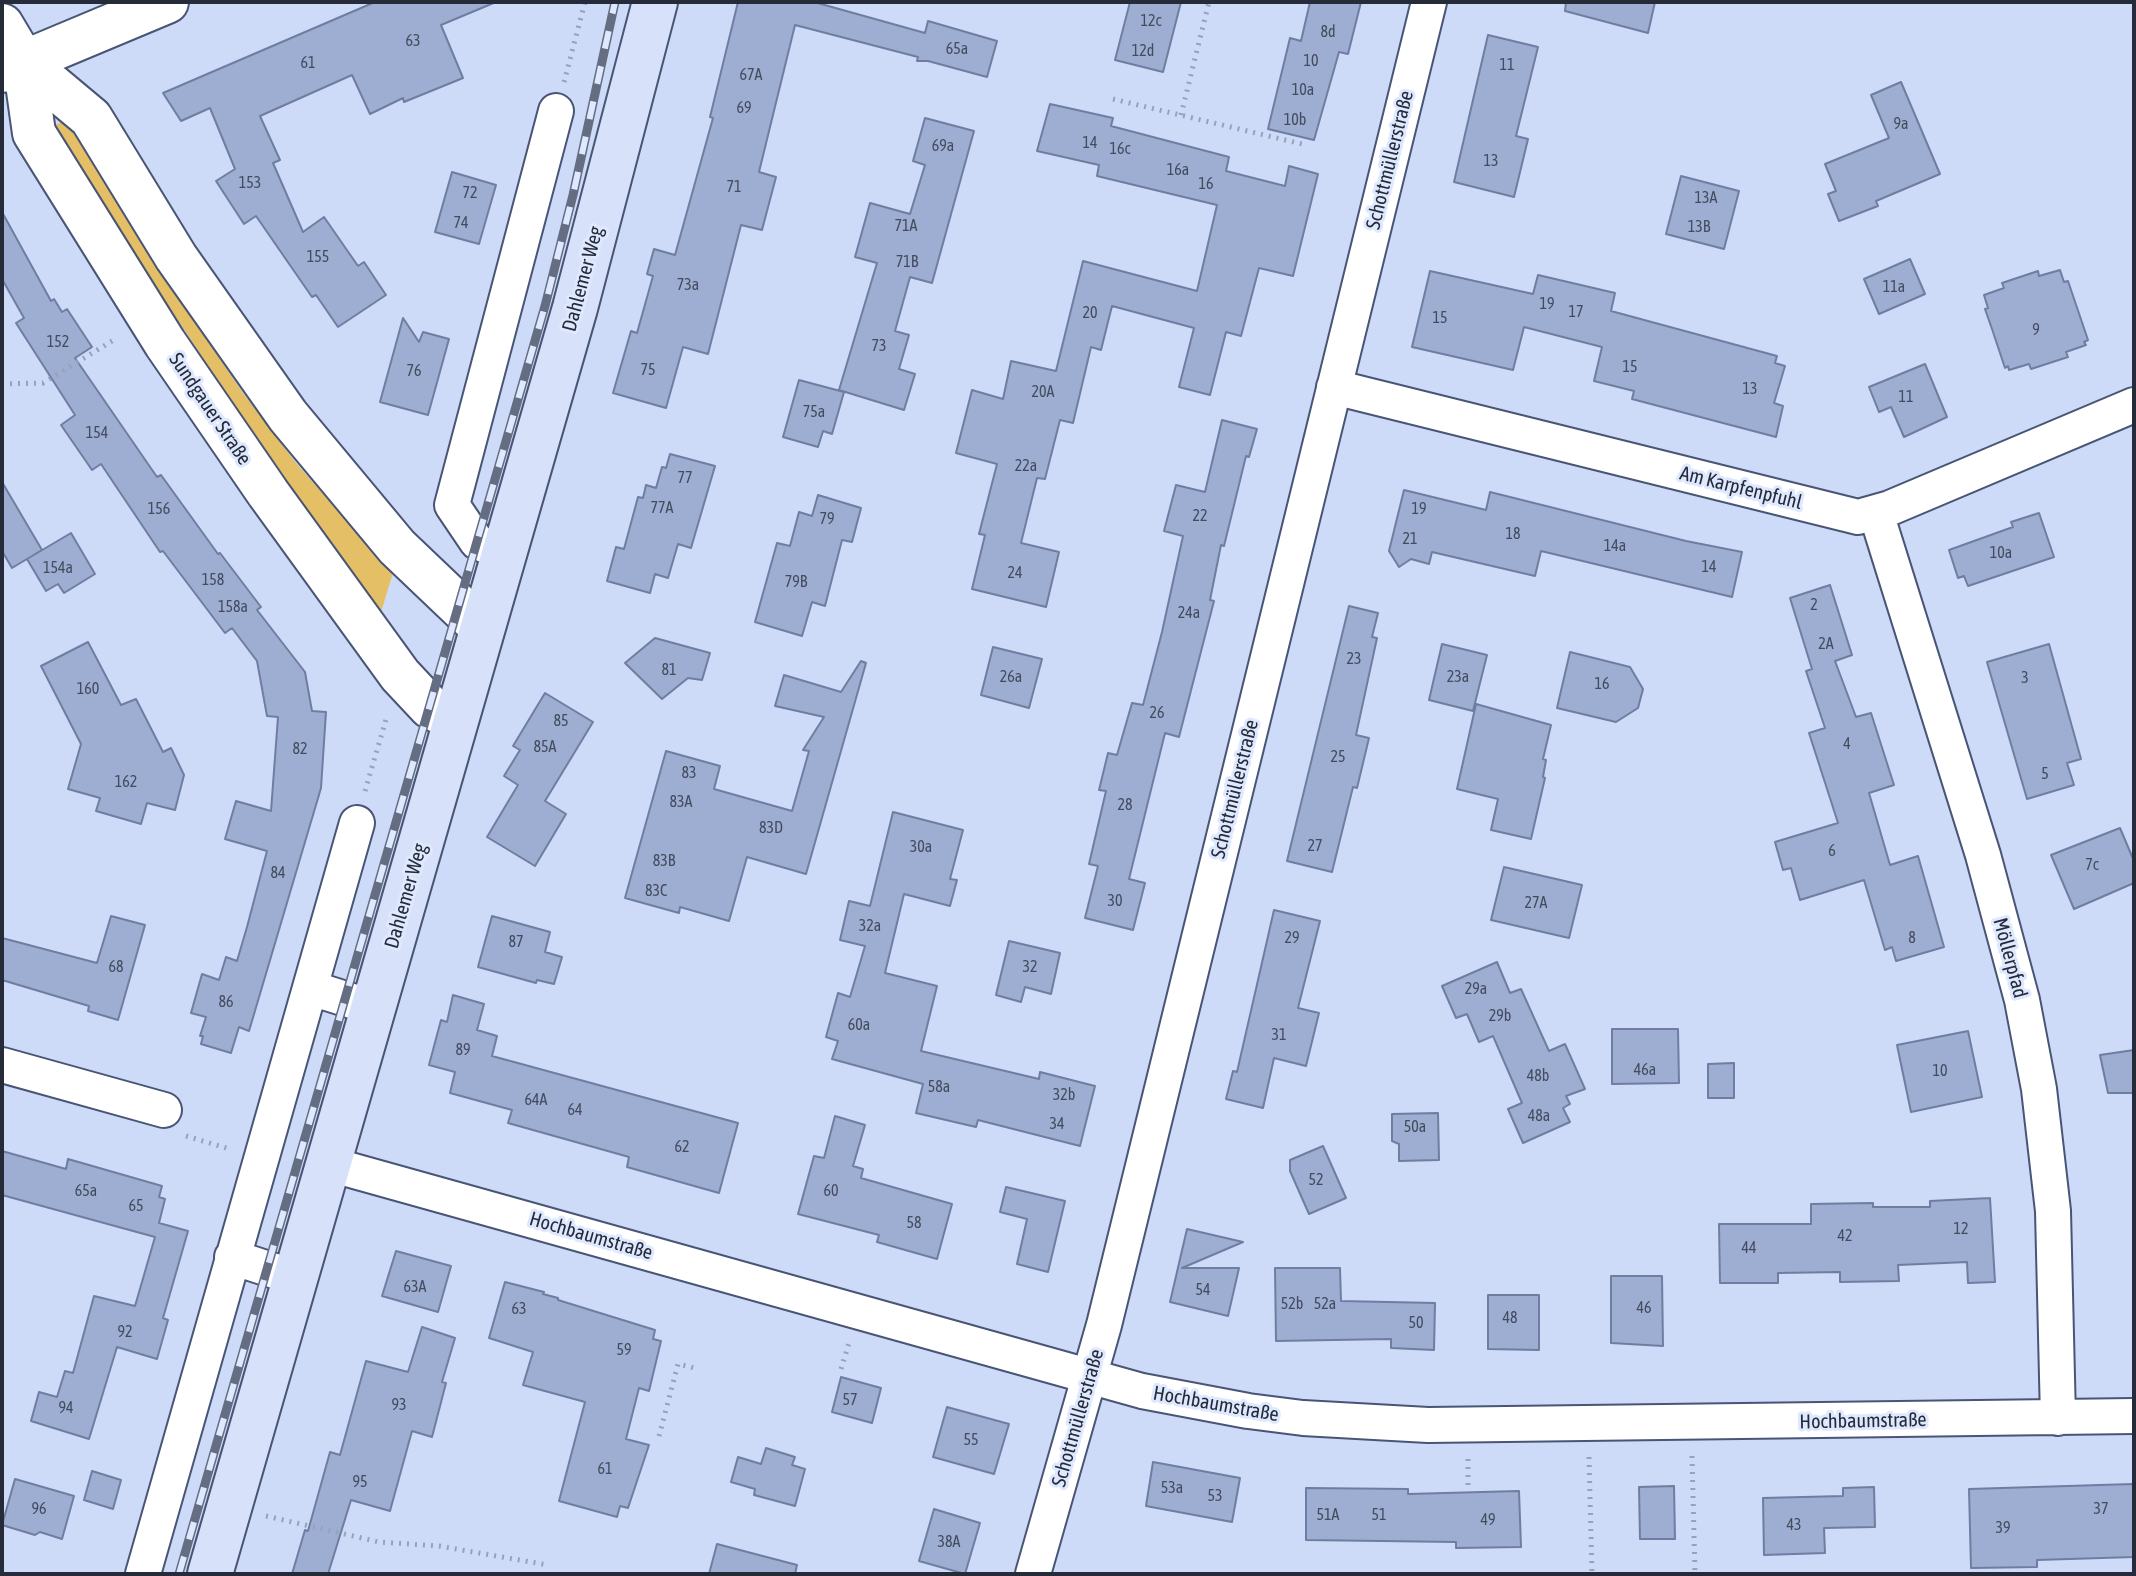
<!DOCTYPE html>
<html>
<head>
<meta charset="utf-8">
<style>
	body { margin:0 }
	#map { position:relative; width:2136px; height:1576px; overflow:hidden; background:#cddbf9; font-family:"Asap Condensed",sans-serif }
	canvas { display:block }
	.frame { position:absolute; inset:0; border:4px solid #252b39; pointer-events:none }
</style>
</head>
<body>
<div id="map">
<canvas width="2136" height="1576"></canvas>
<div class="frame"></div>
</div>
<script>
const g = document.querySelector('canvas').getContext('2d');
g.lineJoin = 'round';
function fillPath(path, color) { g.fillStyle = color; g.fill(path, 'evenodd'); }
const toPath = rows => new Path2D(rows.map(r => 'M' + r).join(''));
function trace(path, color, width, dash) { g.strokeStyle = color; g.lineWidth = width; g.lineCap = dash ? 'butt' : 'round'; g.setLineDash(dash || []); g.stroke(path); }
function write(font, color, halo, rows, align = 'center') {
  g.font = font + ' "Asap Condensed",sans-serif'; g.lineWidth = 6; g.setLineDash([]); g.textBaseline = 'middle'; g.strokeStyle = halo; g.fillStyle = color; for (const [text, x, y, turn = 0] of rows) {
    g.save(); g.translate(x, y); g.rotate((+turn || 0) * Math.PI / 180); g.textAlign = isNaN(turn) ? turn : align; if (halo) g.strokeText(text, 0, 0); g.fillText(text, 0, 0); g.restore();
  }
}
fillPath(toPath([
	[67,120,148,254,243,393,296,463,393,573,381,612,281,475,139,262,55,125]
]), '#e5bf66');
const building = toPath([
	[375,2,496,2,441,25,463,78,404,102,403,98,370,114,352,75,260,116,280,160,273,163,303,232,324,217,358,266,364,262,386,295,338,327,316,295,312,297,256,216,244,224,216,181,235,169,210,108,181,121,163,93,375,2],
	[738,2,814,2,925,33,928,21,997,41,987,77,928,61,917,61,918,57,795,25,759,172,776,177,762,230,741,225,708,354,683,347,666,408,613,393,631,331,637,333,653,276,647,274,654,249,675,255,713,118,710,117,738,2],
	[1130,2,1181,2,1163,72,1115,60,1130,2],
	[1310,2,1361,2,1348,54,1339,52,1314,140,1268,129,1290,38,1301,41,1310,2],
	[1566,2,1655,2,1648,33,1565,11,1566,2],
	[1488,35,1538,47,1516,136,1528,139,1514,197,1454,182,1488,35],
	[1901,82,1940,174,1876,201,1878,206,1839,221,1828,194,1836,191,1825,164,1889,138,1871,95,1901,82],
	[1050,104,1113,118,1111,126,1229,157,1226,171,1285,186,1289,166,1318,174,1293,276,1259,268,1241,336,1226,332,1210,395,1179,387,1194,328,1112,306,1101,350,1091,347,1073,423,1060,420,1045,479,1037,478,1021,543,1059,552,1046,607,972,589,985,535,979,534,997,464,956,453,972,390,1003,399,1011,361,1056,371,1083,261,1197,291,1217,205,1097,176,1099,165,1037,151,1050,104],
	[925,118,974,131,932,283,910,277,895,331,909,335,899,369,915,374,904,410,839,390,877,263,855,257,870,203,910,214,925,165,913,161,925,118],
	[452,172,496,185,479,244,435,232,452,172],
	[1681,176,1739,191,1724,249,1666,234,1681,176],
	[2,212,51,301,54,299,62,312,67,309,92,347,75,358,157,477,161,475,218,554,220,553,261,607,257,610,305,672,312,711,326,712,321,788,249,1031,239,1027,231,1053,201,1044,203,1036,200,1036,206,1017,191,1013,202,974,219,980,226,957,237,961,247,927,267,851,225,839,236,801,271,811,278,717,267,716,257,661,232,628,225,633,163,551,160,552,101,464,92,470,61,425,75,415,16,323,24,318,2,279,2,212],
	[1910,259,1925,294,1879,314,1864,279,1910,259],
	[2060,270,2064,282,2068,281,2088,340,2084,342,2086,345,2066,352,2068,357,2031,369,2029,364,2009,370,2008,366,2005,368,1992,329,1985,309,1988,308,1984,295,2004,288,2002,283,2038,271,2039,276,2060,270],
	[1430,271,1533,294,1538,275,1615,293,1611,311,1777,356,1775,363,1785,366,1774,403,1783,406,1776,437,1632,399,1634,391,1594,381,1602,347,1524,327,1513,370,1412,347,1430,271],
	[403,318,419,342,423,332,449,339,428,415,380,402,403,318],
	[1925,364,1947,417,1904,437,1891,407,1879,412,1869,387,1925,364],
	[799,380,844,392,832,434,823,431,818,447,783,437,799,380],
	[1222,420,1257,429,1249,457,1246,456,1224,546,1221,545,1210,600,1214,601,1179,737,1165,733,1129,879,1145,883,1133,930,1085,918,1098,866,1089,864,1106,791,1099,790,1108,753,1117,755,1132,703,1143,705,1162,632,1183,536,1164,531,1176,485,1205,492,1222,420],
	[670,454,715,466,691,548,678,544,668,578,655,574,650,593,607,581,616,547,624,549,638,497,643,498,646,485,656,488,662,467,666,468,670,454],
	[2,482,42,550,12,568,2,551,2,482],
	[1404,490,1486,510,1490,492,1686,541,1742,552,1732,597,1541,551,1535,576,1432,552,1429,564,1411,559,1399,567,1389,551,1404,490],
	[818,495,861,508,852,542,842,540,825,606,812,602,802,636,755,622,777,543,790,546,799,512,812,516,818,495],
	[2039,513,2054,557,1968,586,1964,576,1958,578,1949,550,2013,527,2011,522,2039,513],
	[71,533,95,574,64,593,58,584,46,591,27,559,71,533],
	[1830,585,1852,655,1835,661,1856,717,1871,713,1894,785,1869,793,1890,865,1918,856,1944,947,1896,961,1892,947,1885,950,1864,880,1800,900,1791,868,1783,870,1775,842,1838,823,1809,733,1825,728,1806,671,1812,669,1790,598,1830,585],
	[1349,606,1378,613,1372,637,1377,638,1356,735,1369,738,1357,788,1353,787,1332,872,1287,861,1349,606],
	[655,638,710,653,702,680,688,678,662,699,625,663,655,638],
	[88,642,121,705,136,699,163,752,171,748,184,775,175,810,147,803,141,824,96,811,100,798,68,789,81,744,41,666,88,642],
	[1442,644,1487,655,1473,711,1429,700,1442,644],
	[2049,644,2081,759,2067,763,2074,785,2027,799,1987,662,2049,644],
	[993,647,1042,659,1029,708,981,695,993,647],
	[1570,652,1630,667,1643,689,1638,708,1616,722,1557,708,1570,652],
	[861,661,866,663,806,874,747,857,729,921,680,907,679,913,625,898,666,751,720,766,714,789,792,811,809,751,803,750,824,717,775,706,784,675,841,692,861,661],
	[545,693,593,722,545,801,566,814,535,866,487,837,518,785,504,776,520,750,513,746,545,693],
	[1476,704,1551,725,1543,759,1546,760,1543,777,1545,778,1531,839,1491,830,1498,799,1457,789,1476,704],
	[893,812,963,830,950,879,957,880,950,906,904,894,885,973,937,986,921,1051,1039,1079,1040,1072,1095,1086,1080,1146,978,1120,976,1127,916,1113,923,1084,832,1059,838,1041,826,1037,838,993,850,997,865,946,840,940,849,901,870,906,893,812],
	[2120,828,2134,861,2134,883,2074,909,2051,855,2120,828],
	[1504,867,1582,885,1569,938,1491,920,1504,867],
	[1274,910,1320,921,1298,1008,1319,1013,1306,1066,1274,1058,1263,1108,1226,1099,1233,1071,1237,1072,1274,910],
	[111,916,145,925,118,1020,88,1011,89,1006,2,980,2,938,97,963,111,916],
	[492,916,550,932,545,952,562,957,554,984,537,980,536,983,478,967,492,916],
	[1009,941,1060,953,1051,994,1025,987,1021,1002,996,995,1009,941],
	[1497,962,1510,993,1521,989,1549,1051,1565,1044,1585,1089,1566,1096,1570,1104,1563,1108,1570,1122,1523,1143,1508,1109,1522,1103,1493,1036,1479,1042,1467,1014,1456,1018,1442,986,1497,962],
	[453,995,484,1004,477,1030,497,1036,492,1056,738,1123,719,1193,627,1167,629,1157,508,1123,512,1110,450,1093,455,1072,429,1065,441,1020,447,1022,453,995],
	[1612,1029,1678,1029,1679,1083,1612,1084,1612,1029],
	[1968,1031,1982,1097,1911,1112,1897,1045,1968,1031],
	[2134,1050,2134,1093,2108,1093,2100,1055,2134,1050],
	[1734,1063,1734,1098,1708,1098,1708,1064,1734,1063],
	[1438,1113,1439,1160,1399,1161,1399,1144,1392,1141,1392,1114,1438,1113],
	[835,1116,865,1125,853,1166,863,1169,861,1178,952,1204,937,1259,877,1242,879,1235,798,1214,814,1156,824,1158,835,1116],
	[1323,1146,1346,1198,1309,1214,1290,1171,1290,1160,1323,1146],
	[2,1151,66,1169,68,1159,162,1186,159,1197,165,1199,159,1223,188,1231,163,1318,168,1320,157,1359,117,1347,89,1439,31,1421,39,1392,57,1397,65,1371,73,1373,94,1296,135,1306,155,1237,2,1195,2,1151],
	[1006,1187,1065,1201,1048,1272,1017,1264,1027,1219,1000,1212,1006,1187],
	[1990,1198,1995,1282,1968,1283,1967,1262,1898,1265,1899,1281,1840,1282,1840,1272,1778,1273,1778,1283,1720,1283,1719,1224,1811,1224,1811,1204,1873,1203,1873,1207,1930,1207,1930,1201,1990,1198],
	[1187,1229,1243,1242,1182,1268,1239,1268,1228,1316,1170,1302,1187,1229],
	[396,1251,451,1266,438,1312,382,1296,396,1251],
	[1275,1268,1340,1268,1341,1301,1435,1303,1434,1350,1391,1348,1391,1339,1276,1341,1275,1268],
	[1611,1276,1662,1276,1663,1346,1611,1343,1611,1276],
	[505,1282,544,1292,543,1294,558,1298,558,1300,655,1330,653,1339,661,1341,649,1391,639,1388,626,1439,649,1445,628,1508,620,1506,617,1517,559,1501,585,1402,523,1385,533,1352,489,1338,505,1282],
	[1488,1295,1539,1295,1539,1350,1488,1349,1488,1295],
	[422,1327,455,1338,442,1382,446,1383,432,1437,412,1431,390,1511,351,1500,328,1574,292,1574,305,1530,308,1531,330,1452,340,1455,366,1361,408,1372,422,1327],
	[841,1377,881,1388,872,1423,832,1412,841,1377],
	[947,1407,1009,1424,994,1474,933,1457,947,1407],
	[766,1448,795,1457,792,1465,805,1469,795,1506,754,1495,755,1489,731,1482,738,1457,761,1464,766,1448],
	[1153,1462,1240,1478,1232,1522,1146,1506,1153,1462],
	[92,1471,121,1480,113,1509,84,1500,92,1471],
	[15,1479,74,1496,62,1539,40,1532,35,1535,2,1525,15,1479],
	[2133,1484,2134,1557,2037,1560,2037,1567,1971,1568,1969,1489,2133,1484],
	[1674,1486,1675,1539,1640,1539,1639,1487,1674,1486],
	[1874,1487,1875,1527,1824,1528,1825,1553,1764,1555,1763,1498,1843,1496,1843,1488,1874,1487],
	[1306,1488,1408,1489,1408,1494,1519,1491,1521,1547,1456,1548,1456,1542,1306,1540,1306,1488],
	[934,1509,980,1523,965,1574,919,1561,934,1509],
	[717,1544,797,1565,795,1574,709,1574,717,1544]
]);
fillPath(building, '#9eaed2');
trace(building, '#6f7da0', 2);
const minor = toPath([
	[1334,387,1858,517,1890,508,2134,405],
	[1876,513,1983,855,2022,1000,2039,1089,2053,1211,2058,1418],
	[503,553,477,542,452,505,556,111],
	[311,988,374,1008],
	[2,1065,164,1110],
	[329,1164,1142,1391,1248,1411,1303,1418,1428,1425,2134,1416],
	[232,1257,296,1278],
	[143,1574,357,823],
	[1033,1574,1104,1325,1429,2]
]);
const tertiary = toPath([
	[2,25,24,62,91,118,176,257,288,416,397,547,482,628],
	[24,62,34,133,165,343,268,493,400,675,430,707,456,721],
	[2,71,167,2]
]);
const secondary = toPath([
	[210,1574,575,308,655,2]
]);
trace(minor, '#485575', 38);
trace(tertiary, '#485575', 46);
trace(secondary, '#485575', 48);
trace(toPath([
	[564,82,585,2],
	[1113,99,1302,144],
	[1181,115,1209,2],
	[2,384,43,383,117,338],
	[365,791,387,716],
	[186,1136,230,1149],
	[841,1369,849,1343],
	[659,1436,678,1364,699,1369],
	[1692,1456,1695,1574],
	[1589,1457,1592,1574],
	[1468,1459,1468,1488],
	[266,1516,379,1542,439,1546,548,1565]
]), '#96a2bb', 5, [2, 6]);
trace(minor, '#fff', 34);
trace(tertiary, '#fff', 42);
trace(secondary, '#d7e1fa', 44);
const rail = toPath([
	[179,1574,545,306,573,195,615,2]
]);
trace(rail, '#646d81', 9);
trace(rail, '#dee8ff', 6, [18]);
write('16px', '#434c5f', null, [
	["12c",1151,21],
	["8d",1328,32],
	["63",413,41],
	["65a",957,49],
	["12d",1143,51],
	["10",1311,61],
	["61",308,63],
	["11",1507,65],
	["67A",751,75],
	["10a",1303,90],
	["69",744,108],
	["10b",1295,120],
	["9a",1901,124],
	["14",1090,143],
	["69a",943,146],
	["16c",1120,149],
	["13",1491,161],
	["16a",1178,170],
	["153",250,183],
	["16",1206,184],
	["71",734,187],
	["72",470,193],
	["13A",1706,198],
	["74",461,223],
	["71A",906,226],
	["13B",1699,227],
	["155",318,257],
	["71B",907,262],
	["73a",688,285],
	["11a",1894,287],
	["19",1547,304],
	["17",1576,312],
	["20",1090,313],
	["15",1440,318],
	["9",2036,330],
	["152",58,342],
	["73",879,346],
	["15",1630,367],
	["75",648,370],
	["76",414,371],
	["13",1750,389],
	["20A",1043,392],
	["11",1906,397],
	["75a",814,412],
	["154",97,433],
	["22a",1026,466],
	["77",685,478],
	["77A",662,508],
	["156",159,509],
	["19",1419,509],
	["22",1200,516],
	["79",827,519],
	["18",1513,534],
	["21",1410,539],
	["14a",1615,546],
	["10a",2001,553],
	["14",1709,567],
	["154a",58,568],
	["24",1015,573],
	["158",213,580],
	["79B",796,582],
	["2",1814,605],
	["158a",233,607],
	["24a",1189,613],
	["2A",1826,644],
	["23",1354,659],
	["81",669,670],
	["26a",1011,677],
	["23a",1458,677],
	["3",2025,678],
	["16",1602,684],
	["160",88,689],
	["26",1157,713],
	["85",561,721],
	["4",1847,744],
	["85A",545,747],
	["82",300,749],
	["25",1338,757],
	["83",689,773],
	["5",2045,774],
	["162",126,782],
	["83A",681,802],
	["28",1125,805],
	["83D",771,828],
	["27",1315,846],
	["30a",921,847],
	["6",1832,851],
	["83B",664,861],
	["7c",2092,865],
	["84",278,873],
	["83C",656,891],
	["30",1115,901],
	["27A",1536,903],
	["32a",870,926],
	["29",1292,938],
	["8",1912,938],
	["87",516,942],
	["68",116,967],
	["32",1030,967],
	["29a",1476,989],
	["86",226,1002],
	["29b",1500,1016],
	["60a",859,1025],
	["31",1279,1035],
	["89",463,1050],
	["46a",1645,1070],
	["10",1940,1071],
	["48b",1538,1076],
	["58a",939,1087],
	["32b",1064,1095],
	["64A",536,1100],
	["64",575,1110],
	["48a",1539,1116],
	["34",1057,1124],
	["50a",1415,1127],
	["62",682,1147],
	["52",1316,1180],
	["65a",86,1191],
	["60",831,1191],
	["65",136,1206],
	["58",914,1223],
	["12",1961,1229],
	["42",1845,1236],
	["44",1749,1248],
	["63A",415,1287],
	["54",1203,1290],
	["52b",1292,1304],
	["52a",1325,1304],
	["46",1644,1308],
	["63",519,1309],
	["48",1510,1318],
	["50",1416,1323],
	["92",125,1332],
	["59",624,1350],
	["57",850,1400],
	["93",399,1405],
	["94",66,1408],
	["55",971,1440],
	["61",605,1469],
	["95",360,1482],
	["53a",1172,1488],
	["53",1215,1496],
	["96",39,1509],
	["37",2101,1509],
	["51A",1328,1515],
	["51",1379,1515],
	["49",1488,1520],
	["43",1794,1525],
	["39",2003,1528],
	["38A",949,1542]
]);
write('20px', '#252b39', '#dee8ff', [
	["Schottmüllerstraße",1390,160,-76],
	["Dahlemer Weg",583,279,-75],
	["Sundgauer Straße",210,409,56],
	["Am Karpfenpfuhl",1741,488,14],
	["Schottmüllerstraße",1235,789,-76],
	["Dahlemer Weg",406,896,-74],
	["Möllerpfad",2010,958,75],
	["Hochbaumstraße",591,1236,16],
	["Hochbaumstraße",1216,1404,10],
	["Schottmüllerstraße",1078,1418,-74],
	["Hochbaumstraße",1863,1421,-1]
]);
</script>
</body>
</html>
